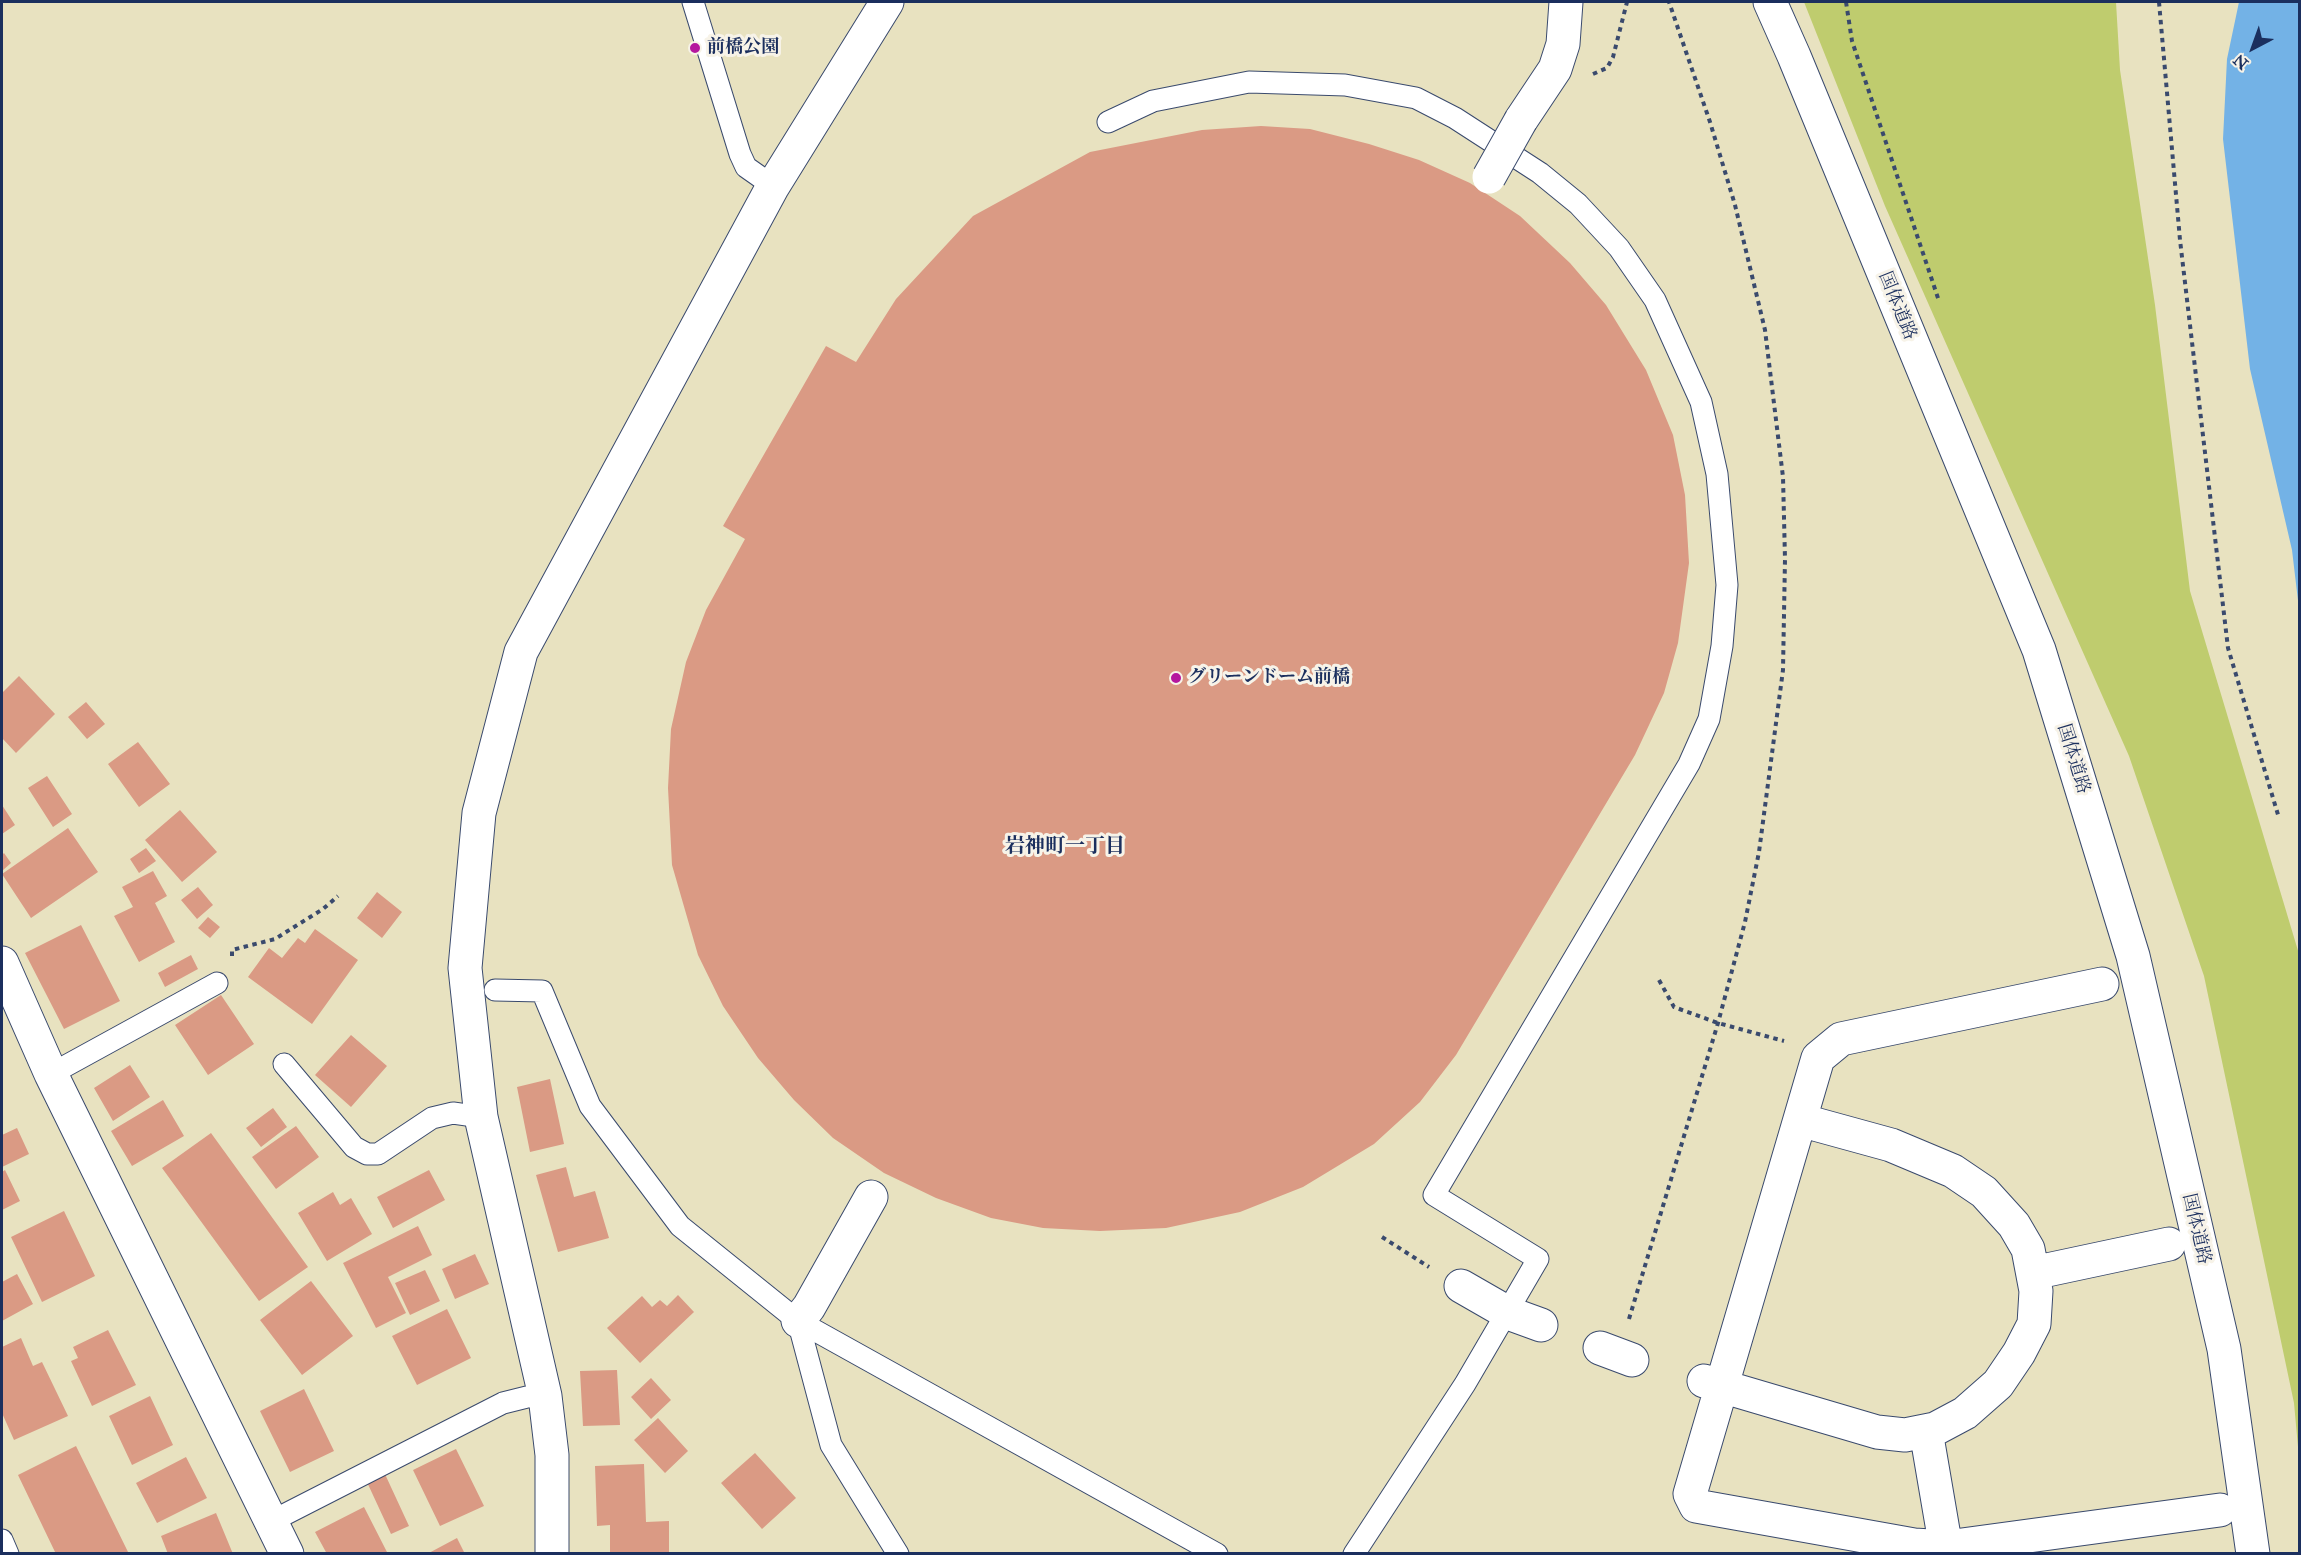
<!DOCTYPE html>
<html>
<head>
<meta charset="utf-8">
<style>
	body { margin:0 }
	#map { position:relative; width:2301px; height:1555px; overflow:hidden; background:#e8e2c0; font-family:"IM FELL Great Primer",serif }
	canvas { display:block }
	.frame { position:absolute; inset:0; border:3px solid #1b2f5e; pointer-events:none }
	.north { position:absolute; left:2223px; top:18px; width:60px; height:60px; -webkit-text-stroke:4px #f7f3e8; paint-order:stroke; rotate:221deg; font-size:16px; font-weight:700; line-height:24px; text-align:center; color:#1b2f5e }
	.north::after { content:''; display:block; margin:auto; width:21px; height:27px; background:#1b2f5e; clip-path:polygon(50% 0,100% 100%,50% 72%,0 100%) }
</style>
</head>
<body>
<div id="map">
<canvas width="2301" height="1555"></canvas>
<div class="frame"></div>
<div class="north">N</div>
</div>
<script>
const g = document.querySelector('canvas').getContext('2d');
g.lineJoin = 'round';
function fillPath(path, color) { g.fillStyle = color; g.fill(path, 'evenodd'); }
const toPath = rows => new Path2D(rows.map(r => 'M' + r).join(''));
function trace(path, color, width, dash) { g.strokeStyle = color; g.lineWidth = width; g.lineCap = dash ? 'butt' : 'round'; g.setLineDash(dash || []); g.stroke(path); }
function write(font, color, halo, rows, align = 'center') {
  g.font = font + ' "IM FELL Great Primer","Noto Serif JP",serif'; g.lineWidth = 6; g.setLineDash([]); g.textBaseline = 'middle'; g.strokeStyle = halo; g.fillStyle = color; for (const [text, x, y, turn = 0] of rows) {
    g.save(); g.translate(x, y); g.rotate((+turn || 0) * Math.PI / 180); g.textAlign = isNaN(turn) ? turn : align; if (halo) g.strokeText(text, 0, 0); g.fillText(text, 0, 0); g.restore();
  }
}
fillPath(toPath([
	[1804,2,2116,2,2120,70,2155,305,2190,591,2299,954,2299,1458,2294,1403,2204,976,2129,756,1885,206]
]), '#bfcc6e');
fillPath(toPath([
	[2239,2,2299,2,2299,609,2292,550,2250,369,2223,139,2227,59]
]), '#73b2e6');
fillPath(toPath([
	[1261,126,1310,129,1369,144,1419,160,1470,183,1520,216,1570,263,1606,305,1646,370,1673,435,1685,495,1689,563,1678,643,1664,693,1635,755,1456,1055,1420,1102,1374,1144,1303,1187,1240,1212,1166,1228,1100,1231,1043,1228,991,1218,936,1198,884,1173,833,1138,794,1100,758,1058,723,1006,698,955,672,865,668,788,671,729,686,662,706,610,745,539,723,526,826,346,856,362,896,299,973,216,1090,152,1202,130],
	[19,676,55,714,16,753,2,738,2,693],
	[86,702,105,724,87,739,68,717],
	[138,742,170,784,139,807,108,764],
	[47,776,72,814,53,827,28,788],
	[2,805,15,825,2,834],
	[180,810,217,852,182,882,145,840],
	[68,828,98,872,31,918,2,874],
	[146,848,156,861,139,873,130,859],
	[4,853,11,863,2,871,2,855],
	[153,871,167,896,155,903,175,942,139,962,114,916,133,907,122,887],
	[198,887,213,905,197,919,181,900],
	[377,892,402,912,382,938,357,918],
	[208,917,220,927,210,938,198,928],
	[81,925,120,1001,64,1029,25,953],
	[315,929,358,960,312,1024,248,977,269,948,282,958,298,938,305,943],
	[191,955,198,969,165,987,158,973],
	[221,995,254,1044,208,1075,175,1025],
	[351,1035,387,1066,351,1107,315,1075],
	[130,1065,150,1097,113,1121,94,1088],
	[550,1079,564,1144,530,1152,517,1087],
	[163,1100,184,1136,132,1166,111,1131],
	[273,1108,287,1127,261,1147,246,1128],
	[296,1126,319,1157,276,1189,252,1157],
	[17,1128,29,1154,2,1167,2,1135],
	[211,1133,308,1267,259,1301,162,1168],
	[566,1167,574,1197,595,1191,609,1238,558,1252,536,1175],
	[5,1170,20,1201,2,1210,2,1172],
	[429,1170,445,1200,393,1228,377,1197],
	[333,1192,340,1205,351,1198,372,1234,327,1261,298,1213],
	[64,1211,95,1276,42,1302,11,1237],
	[418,1226,432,1255,388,1277,406,1313,376,1328,343,1263],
	[475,1254,489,1284,455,1299,442,1269],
	[425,1270,440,1301,410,1315,395,1283],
	[17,1274,33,1304,2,1321,2,1282],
	[311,1281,353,1336,302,1375,260,1320],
	[678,1295,694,1312,640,1363,607,1328,642,1296,652,1307,660,1300,667,1306],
	[447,1309,471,1358,417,1385,392,1336],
	[108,1330,136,1385,92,1406,71,1361,78,1358,73,1347],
	[21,1338,33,1366,42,1362,68,1416,14,1440,2,1413,2,1347],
	[617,1370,620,1425,583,1426,580,1371],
	[651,1378,671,1400,651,1419,631,1397],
	[304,1389,334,1451,290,1472,260,1411],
	[150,1396,173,1445,132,1465,109,1416],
	[658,1418,688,1451,665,1473,634,1440],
	[76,1446,129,1554,56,1554,18,1475],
	[456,1449,484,1506,440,1526,413,1470],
	[755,1453,796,1498,762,1529,721,1483],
	[186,1457,207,1498,157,1523,136,1483],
	[644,1464,646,1522,669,1521,669,1554,610,1554,610,1525,597,1526,595,1466],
	[384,1472,409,1526,391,1534,366,1480],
	[364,1507,388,1554,327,1554,315,1532],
	[216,1513,233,1554,168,1554,161,1536],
	[457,1538,465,1554,427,1554]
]), '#da9a84');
const lane = toPath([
	[693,2,740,154,746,167,773,186],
	[1108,122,1153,101,1249,82,1345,85,1416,98,1455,118,1540,173,1578,204,1619,248,1655,300,1701,402,1717,474,1727,585,1722,646,1709,719,1689,764,1434,1195,1538,1259,1465,1384,1354,1554],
	[495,990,542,991,590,1106,680,1226,798,1321,1217,1554],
	[284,1064,354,1147,367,1154,378,1154,432,1118,453,1113,481,1117],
	[51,1074,217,983],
	[798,1321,831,1445,898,1554],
	[272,1521,503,1403,527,1397,545,1396],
	[2,1540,8,1554]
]);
const street = toPath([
	[1521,120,1555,69,1563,44,1566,2],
	[2,963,51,1074,287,1554],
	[2102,984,1841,1039,1818,1058,1690,1494,1696,1506,1914,1545,1947,1547,2220,1510],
	[2033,1273,2169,1244],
	[1461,1286,1508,1313,1541,1325],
	[798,1321,809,1307,871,1197],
	[1600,1348,1632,1360],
	[1704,1381,1877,1432,1905,1435,1935,1429,1965,1413,1998,1384,2019,1353,2034,1324,2036,1291,2028,1249,2014,1225,1984,1192,1953,1171,1891,1145,1800,1120],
	[1926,1431,1947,1554]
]);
const secondary = toPath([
	[1770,2,1794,56,2039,650,2133,956,2224,1349,2253,1554],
	[552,1554,552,1455,545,1396,481,1117,465,968,479,813,521,652,773,186,887,2]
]);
trace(lane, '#3a4a6d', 23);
trace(street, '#3a4a6d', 35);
trace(secondary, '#3a4a6d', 35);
trace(toPath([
	[1846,2,1852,41,1939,301],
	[2159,2,2180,240,2228,648,2279,818],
	[1593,74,1607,68,1613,57,1627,2],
	[232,956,232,950,275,939,323,909,338,896],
	[1659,980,1674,1007,1718,1023,1784,1041],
	[1382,1237,1429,1267],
	[1629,1319,1718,1023,1745,922,1759,852,1783,670,1785,559,1783,477,1765,330,1735,205,1710,122,1669,2]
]), '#3a4a6d', 4, [4.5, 4.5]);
trace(lane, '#fff', 21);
trace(street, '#fff', 33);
trace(secondary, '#fff', 33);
const streetBridge = toPath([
	[1489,177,1521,120]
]);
trace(streetBridge, '#3a4a6d', 35, []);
trace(streetBridge, '#fff', 33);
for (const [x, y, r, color] of [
	[695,48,6,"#b5179e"],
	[1176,678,6,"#b5179e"]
]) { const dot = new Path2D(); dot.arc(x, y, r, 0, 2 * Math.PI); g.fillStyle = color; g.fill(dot); trace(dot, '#f7f3e8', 2); }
write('bold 18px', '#1b2f5e', '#f7f3e8', [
	["前橋公園",707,48],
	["グリーンドーム前橋",1188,678]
], 'left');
write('18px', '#1b2f5e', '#f7f3e8', [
	["国体道路",1897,306,68],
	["国体道路",2073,759,73],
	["国体道路",2196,1229,77]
]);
write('bold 20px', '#1b2f5e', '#f7f3e8', [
	["岩神町一丁目",1065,847]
]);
</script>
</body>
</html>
